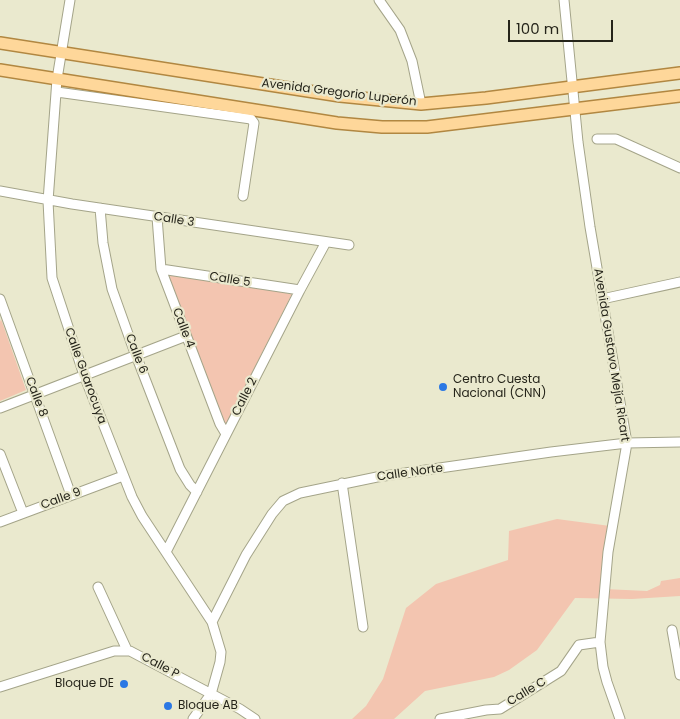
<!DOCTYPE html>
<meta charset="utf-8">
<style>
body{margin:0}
#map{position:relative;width:680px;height:719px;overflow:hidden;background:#eae9ce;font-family:Poppins,sans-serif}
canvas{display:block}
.scale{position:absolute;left:508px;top:20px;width:105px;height:22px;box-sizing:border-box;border:2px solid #25241a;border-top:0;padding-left:6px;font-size:15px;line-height:18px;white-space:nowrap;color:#25241a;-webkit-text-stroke:4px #eae9ce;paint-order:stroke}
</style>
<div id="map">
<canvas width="680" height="719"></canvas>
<div class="scale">100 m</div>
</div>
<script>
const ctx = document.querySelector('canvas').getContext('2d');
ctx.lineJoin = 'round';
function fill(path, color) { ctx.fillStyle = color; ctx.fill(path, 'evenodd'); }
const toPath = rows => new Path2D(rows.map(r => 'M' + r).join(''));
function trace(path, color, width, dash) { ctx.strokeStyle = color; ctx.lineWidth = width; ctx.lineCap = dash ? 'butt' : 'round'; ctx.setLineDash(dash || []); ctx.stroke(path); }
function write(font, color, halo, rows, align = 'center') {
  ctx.font = font + ' Poppins,sans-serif'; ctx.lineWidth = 4.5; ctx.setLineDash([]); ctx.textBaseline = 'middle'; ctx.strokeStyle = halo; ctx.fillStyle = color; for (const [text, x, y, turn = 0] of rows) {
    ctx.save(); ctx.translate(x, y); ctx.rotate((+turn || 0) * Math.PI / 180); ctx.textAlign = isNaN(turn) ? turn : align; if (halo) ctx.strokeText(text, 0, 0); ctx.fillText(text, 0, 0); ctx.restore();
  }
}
fill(toPath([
 [166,273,292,294,225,426],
 [1,319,26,390,0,401,0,322],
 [557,519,610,526,604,589,647,591,660,585,661,581,680,578,680,596,632,599,575,598,537,650,509,670,494,677,425,691,394,719,352,719,366,706,383,679,406,608,436,584,508,560,509,531]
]), '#f3c5b0');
const minor = toPath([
 [70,0,57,79,48,201,52,278,84,375,132,497,142,516,212,622,221,652,220,662,211,694,193,719],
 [379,0,400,30,412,61,421,104],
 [564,0,578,142,590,227,627,443,608,552,600,642,603,667,607,682,620,719],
 [57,92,251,119,254,123,243,196],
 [597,139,616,139,680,168],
 [0,191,72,204,349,245],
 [100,208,103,243,112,289,132,345,180,469,190,485,197,492],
 [157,217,161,269,220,424,226,434],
 [161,269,300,290],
 [0,299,71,495],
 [602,299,680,282],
 [0,408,186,336],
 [0,454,23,513],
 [342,483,363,627],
 [0,522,123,476],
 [166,552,300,290,326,242],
 [98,587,127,650],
 [212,622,246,555,272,514,283,501,300,493,377,477,551,452,627,443,680,442],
 [672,630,680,675],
 [0,687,114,651,130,651,240,709,255,719],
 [440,719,486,710,500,709,561,671,579,645,600,642]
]);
const major = toPath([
 [0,43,340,96,421,104,486,98,680,73],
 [0,70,337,123,382,127,427,127,680,96]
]);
trace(minor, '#a4a489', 11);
trace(major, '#b18741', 14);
trace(minor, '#fff', 9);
trace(major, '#fed79a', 11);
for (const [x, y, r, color] of [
 [443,387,5,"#2b78e4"],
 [124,684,5,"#2b78e4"],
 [168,706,5,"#2b78e4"]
]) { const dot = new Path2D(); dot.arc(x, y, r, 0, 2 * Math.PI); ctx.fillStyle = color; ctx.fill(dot); trace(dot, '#eae9ce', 2); }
write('12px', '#25241a', '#eae9ce', [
 ["Avenida Gregorio Luperón",339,93,7],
 ["Calle 3",174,220,9],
 ["Calle 5",230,280,9],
 ["Calle 4",183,328,69],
 ["Calle 6",136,354,69],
 ["Avenida Gustavo Mejía Ricart",611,355,81],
 ["Calle Guarocuya",85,376,70],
 ["Calle 8",36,397,69],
 ["Calle 2",245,397,-63],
 ["Calle Norte",410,473,-8],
 ["Calle 9",61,499,-20],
 ["Calle P",160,666,28],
 ["Calle C",527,692,-31]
]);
write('12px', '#25241a', '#eae9ce', [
 ["Centro Cuesta",453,380],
 ["Nacional (CNN)",453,394],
 ["Bloque DE",114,684,"right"],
 ["Bloque AB",178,706]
], 'left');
</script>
